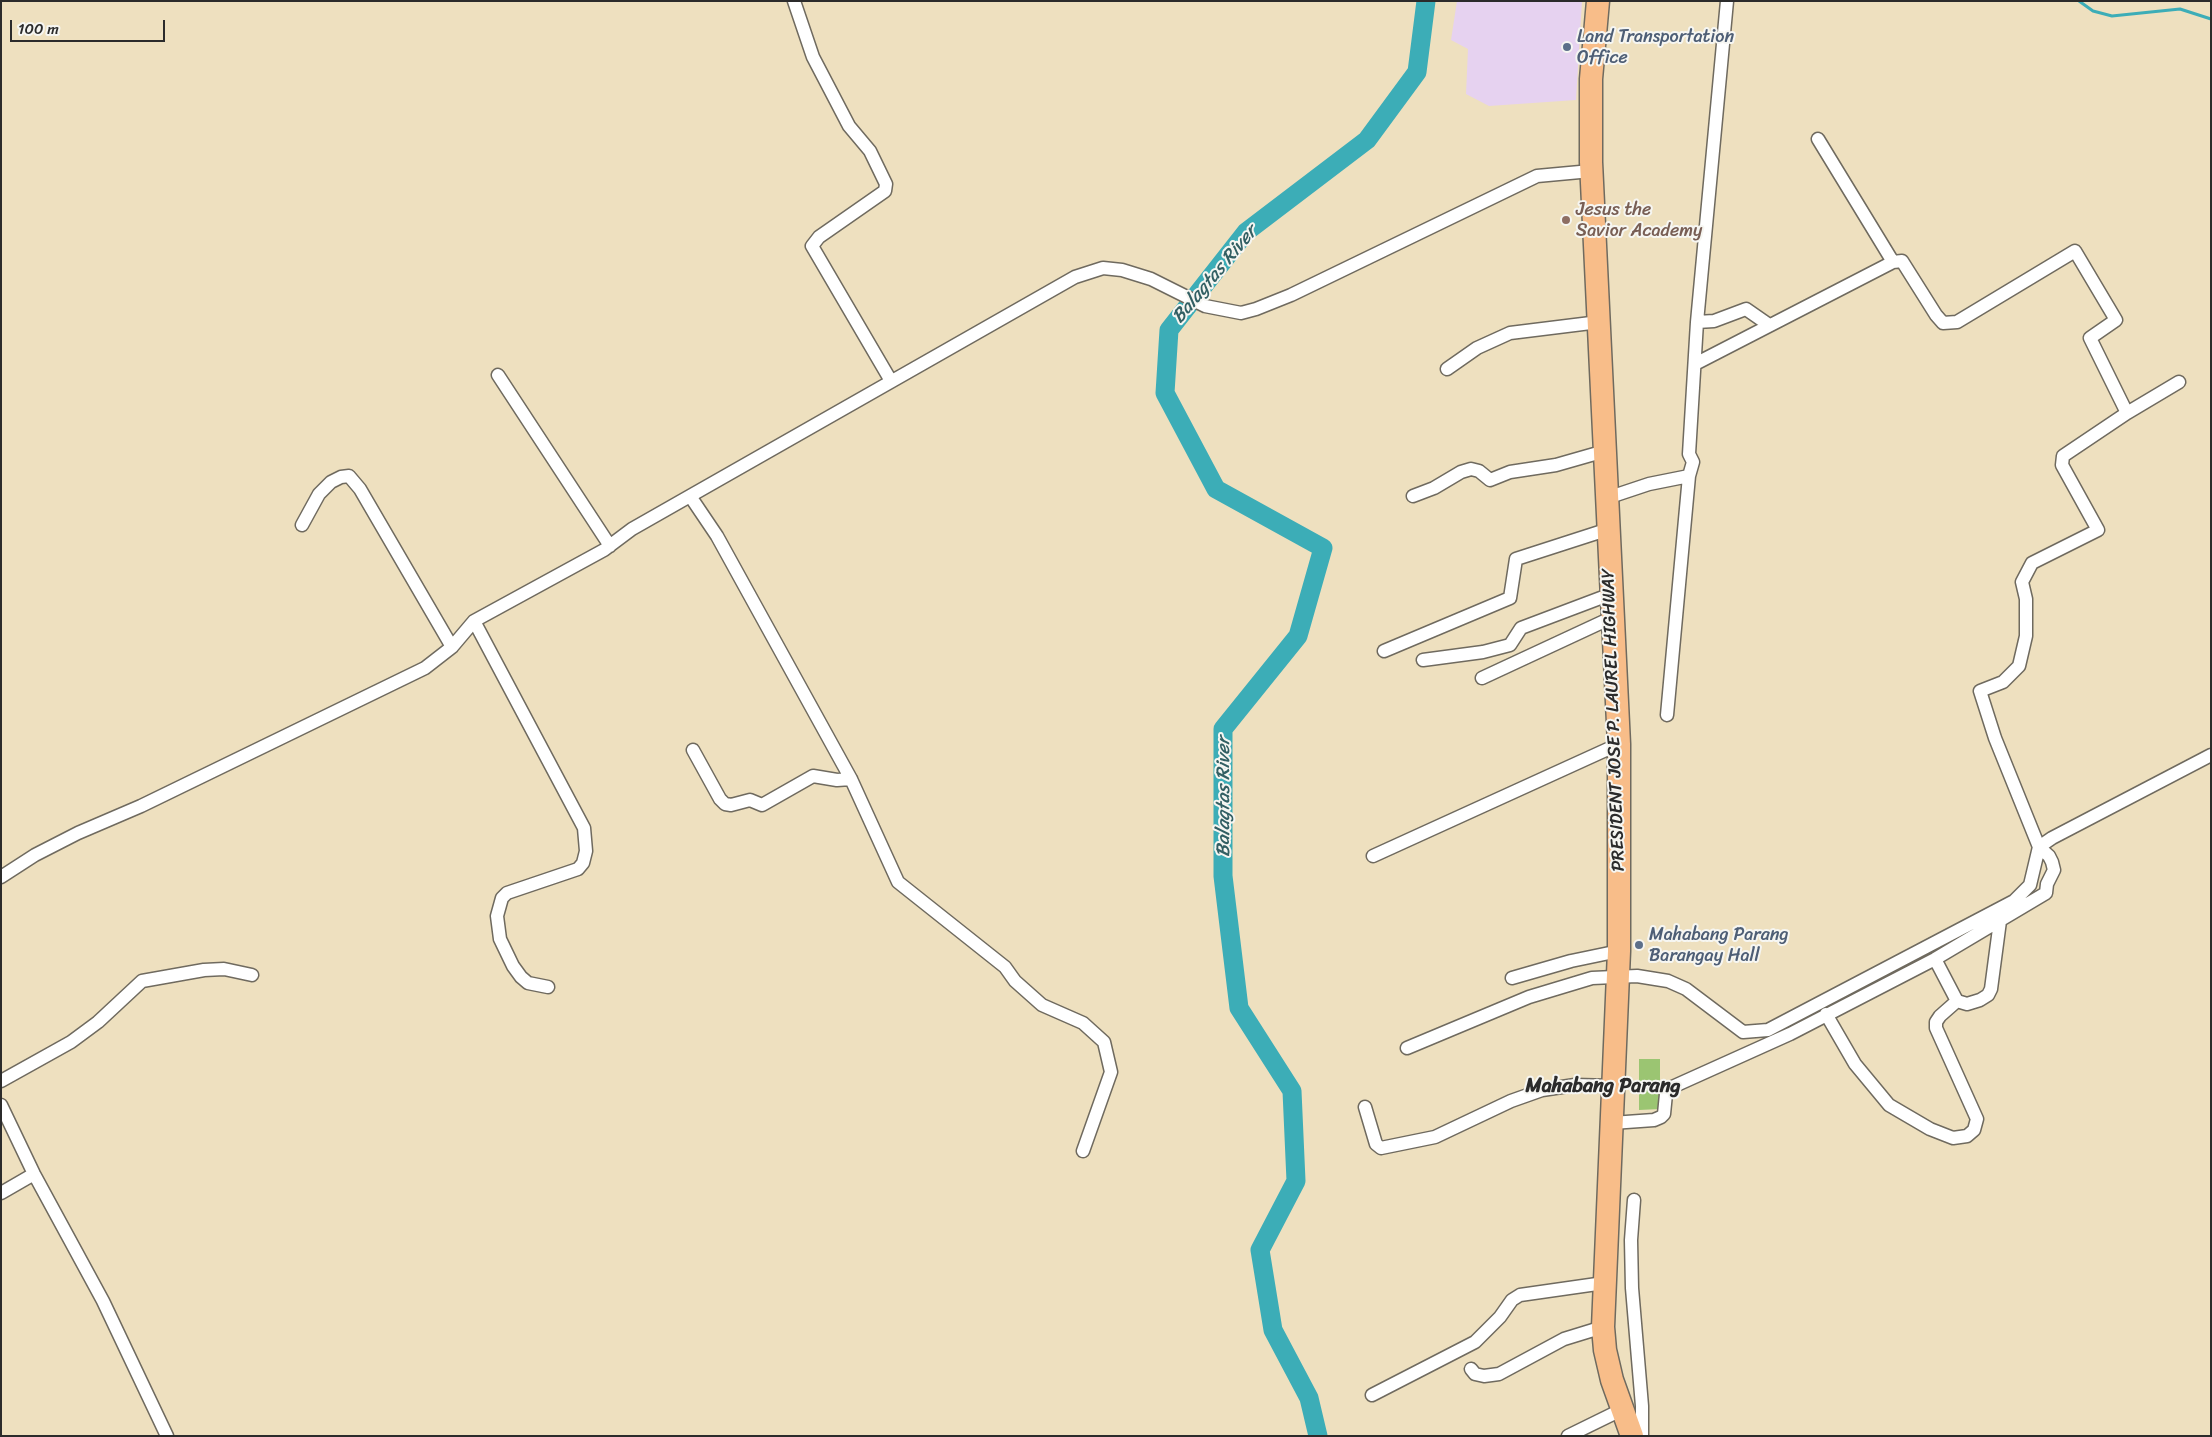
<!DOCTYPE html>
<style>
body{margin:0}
#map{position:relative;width:2212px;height:1437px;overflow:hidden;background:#eee0bf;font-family:Sriracha,sans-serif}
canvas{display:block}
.frame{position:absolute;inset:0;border:2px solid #2b2b2b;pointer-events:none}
.scale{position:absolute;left:10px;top:20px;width:155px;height:22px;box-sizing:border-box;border:2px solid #2b2b2b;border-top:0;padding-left:6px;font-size:15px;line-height:18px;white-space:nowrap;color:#2b2b2b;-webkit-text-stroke:4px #f6f6f2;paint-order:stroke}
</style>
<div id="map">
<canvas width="2212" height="1437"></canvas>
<div class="frame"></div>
<div class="scale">100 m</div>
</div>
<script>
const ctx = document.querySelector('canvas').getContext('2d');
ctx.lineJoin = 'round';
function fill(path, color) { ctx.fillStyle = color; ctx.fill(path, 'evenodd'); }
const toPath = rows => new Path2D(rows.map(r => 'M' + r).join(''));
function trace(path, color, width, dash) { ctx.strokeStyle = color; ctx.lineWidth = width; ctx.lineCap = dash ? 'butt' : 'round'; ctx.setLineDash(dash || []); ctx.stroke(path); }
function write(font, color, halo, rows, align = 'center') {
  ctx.font = font + ' Sriracha,sans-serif'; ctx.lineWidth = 4; ctx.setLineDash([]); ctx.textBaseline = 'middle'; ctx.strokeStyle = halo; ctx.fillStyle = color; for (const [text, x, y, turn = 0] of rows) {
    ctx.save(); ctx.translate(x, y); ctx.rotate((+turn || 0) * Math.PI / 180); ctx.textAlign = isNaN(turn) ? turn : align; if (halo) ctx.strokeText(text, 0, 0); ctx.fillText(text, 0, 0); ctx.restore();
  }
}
fill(toPath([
 [1457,1,1582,1,1576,100,1489,106,1466,94,1468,49,1451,40]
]), '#e6d2f0');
fill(toPath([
 [1639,1059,1660,1059,1660,1109,1639,1110]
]), '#9bc572');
trace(toPath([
 [2079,1,2093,11,2112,16,2180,9,2211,19]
]), '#3cadb7', 3);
trace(toPath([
 [1318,1436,1309,1398,1273,1330,1260,1250,1296,1181,1292,1091,1239,1008,1223,876,1223,729,1298,636,1323,548,1216,489,1165,393,1169,330,1246,232,1367,140,1417,72,1426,1]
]), '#3cadb7', 19);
const street = toPath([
 [794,1,813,57,849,126,870,151,886,184,885,191,819,237,812,246,891,381],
 [1818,139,1893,262],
 [1697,322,1714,321,1746,309,1769,325],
 [1695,364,1893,262,1902,261,1936,315,1943,323,1957,322,2075,251,2116,320,2090,338,2127,413],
 [1447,369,1477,348,1510,333,1599,322],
 [498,375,610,546],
 [690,496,717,536,851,779,898,882,1005,967,1015,981,1042,1005,1083,1023,1104,1042,1111,1072,1083,1151],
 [1413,496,1434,488,1461,472,1471,469,1479,471,1490,480,1510,472,1556,465,1605,451],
 [1607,498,1649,484,1689,476,1693,462,1689,454,1697,322,1727,1],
 [302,525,319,494,331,482,341,477,349,476,360,489,452,647],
 [474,621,584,828,586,851,583,863,578,869,507,893,502,898,497,916,500,939,513,966,521,977,528,983,548,987],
 [1384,651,1510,598,1516,559,1609,529],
 [1423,660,1483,652,1510,645,1521,628,1611,594],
 [1482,678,1611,618],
 [1667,715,1689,476],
 [693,750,720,799,725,804,731,805,750,800,762,805,813,776,837,780,851,779],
 [1373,856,1619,744],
 [1,877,35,855,78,833,141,806,425,668,452,647,474,621,604,550,632,529,690,496,1075,277,1103,268,1122,270,1151,279,1205,306,1241,313,1256,309,1291,295,1537,176,1591,171],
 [1512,978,1571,961,1619,951],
 [1957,1001,1967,1004,1980,1000,1988,995,1991,989,2000,921],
 [1826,1014,1855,1064,1889,1105,1930,1129,1953,1138,1967,1136,1974,1130,1977,1119,1936,1028,1936,1022,1940,1016,1957,1001,1935,959],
 [1407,1048,1529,997,1592,978,1637,976,1668,981,1686,989,1743,1032,1768,1030,2014,901,2030,885,2039,847,2052,838,2211,755],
 [1,1081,71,1042,98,1022,142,981,204,970,224,969,252,975],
 [1,1105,34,1174,103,1301,167,1436],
 [1365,1107,1376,1144,1381,1148,1435,1137,1511,1101,1542,1090,1575,1085,1614,1086],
 [1612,1123,1654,1120,1661,1117,1664,1114,1666,1094,1670,1088,1790,1034,1935,959,2046,893,2047,884,2054,870,2052,862,2049,856,2039,847,1995,738,1980,691,2003,682,2019,666,2026,636,2026,599,2022,582,2032,563,2098,530,2062,465,2063,456,2127,413,2179,382],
 [1,1193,34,1174],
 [1634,1200,1631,1240,1632,1288,1642,1406,1642,1436],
 [1471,1369,1475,1374,1484,1376,1499,1374,1564,1339,1603,1327],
 [1372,1395,1475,1342,1500,1317,1512,1300,1520,1295,1604,1283],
 [1568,1436,1621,1410]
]);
const highway = toPath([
 [1598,1,1591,79,1591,162,1619,744,1619,951,1603,1327,1605,1350,1612,1380,1632,1436]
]);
trace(street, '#6f6a5f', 15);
trace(highway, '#6f6a5f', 25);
trace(street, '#fff', 12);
trace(highway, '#f8bd89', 22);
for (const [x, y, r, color] of [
 [1567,47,5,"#5c6f8a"],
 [1566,220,5,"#8d6e63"],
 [1639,945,5,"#5c6f8a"]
]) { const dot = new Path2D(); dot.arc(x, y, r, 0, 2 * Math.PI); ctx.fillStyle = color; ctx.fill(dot); trace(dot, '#f6f6f2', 2); }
write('18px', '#4e5e75', '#f6f6f2', [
 ["Land Transportation",1577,37],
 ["Office",1577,58],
 ["Mahabang Parang",1649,935],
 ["Barangay Hall",1649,956]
], 'left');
write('18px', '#785e54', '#f6f6f2', [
 ["Jesus the",1576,210],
 ["Savior Academy",1576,231]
], 'left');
write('18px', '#2b2b2b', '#f6f6f2', [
 ["PRESIDENT JOSE P. LAUREL HIGHWAY",1614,720,-92]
]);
write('italic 19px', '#325f63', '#f6f6f2', [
 ["Balagtas River",1215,275,-50],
 ["Balagtas River",1224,797,-90]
]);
write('bold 20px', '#2b2b2b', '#f6f6f2', [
 ["Mahabang Parang",1603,1087]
]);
</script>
